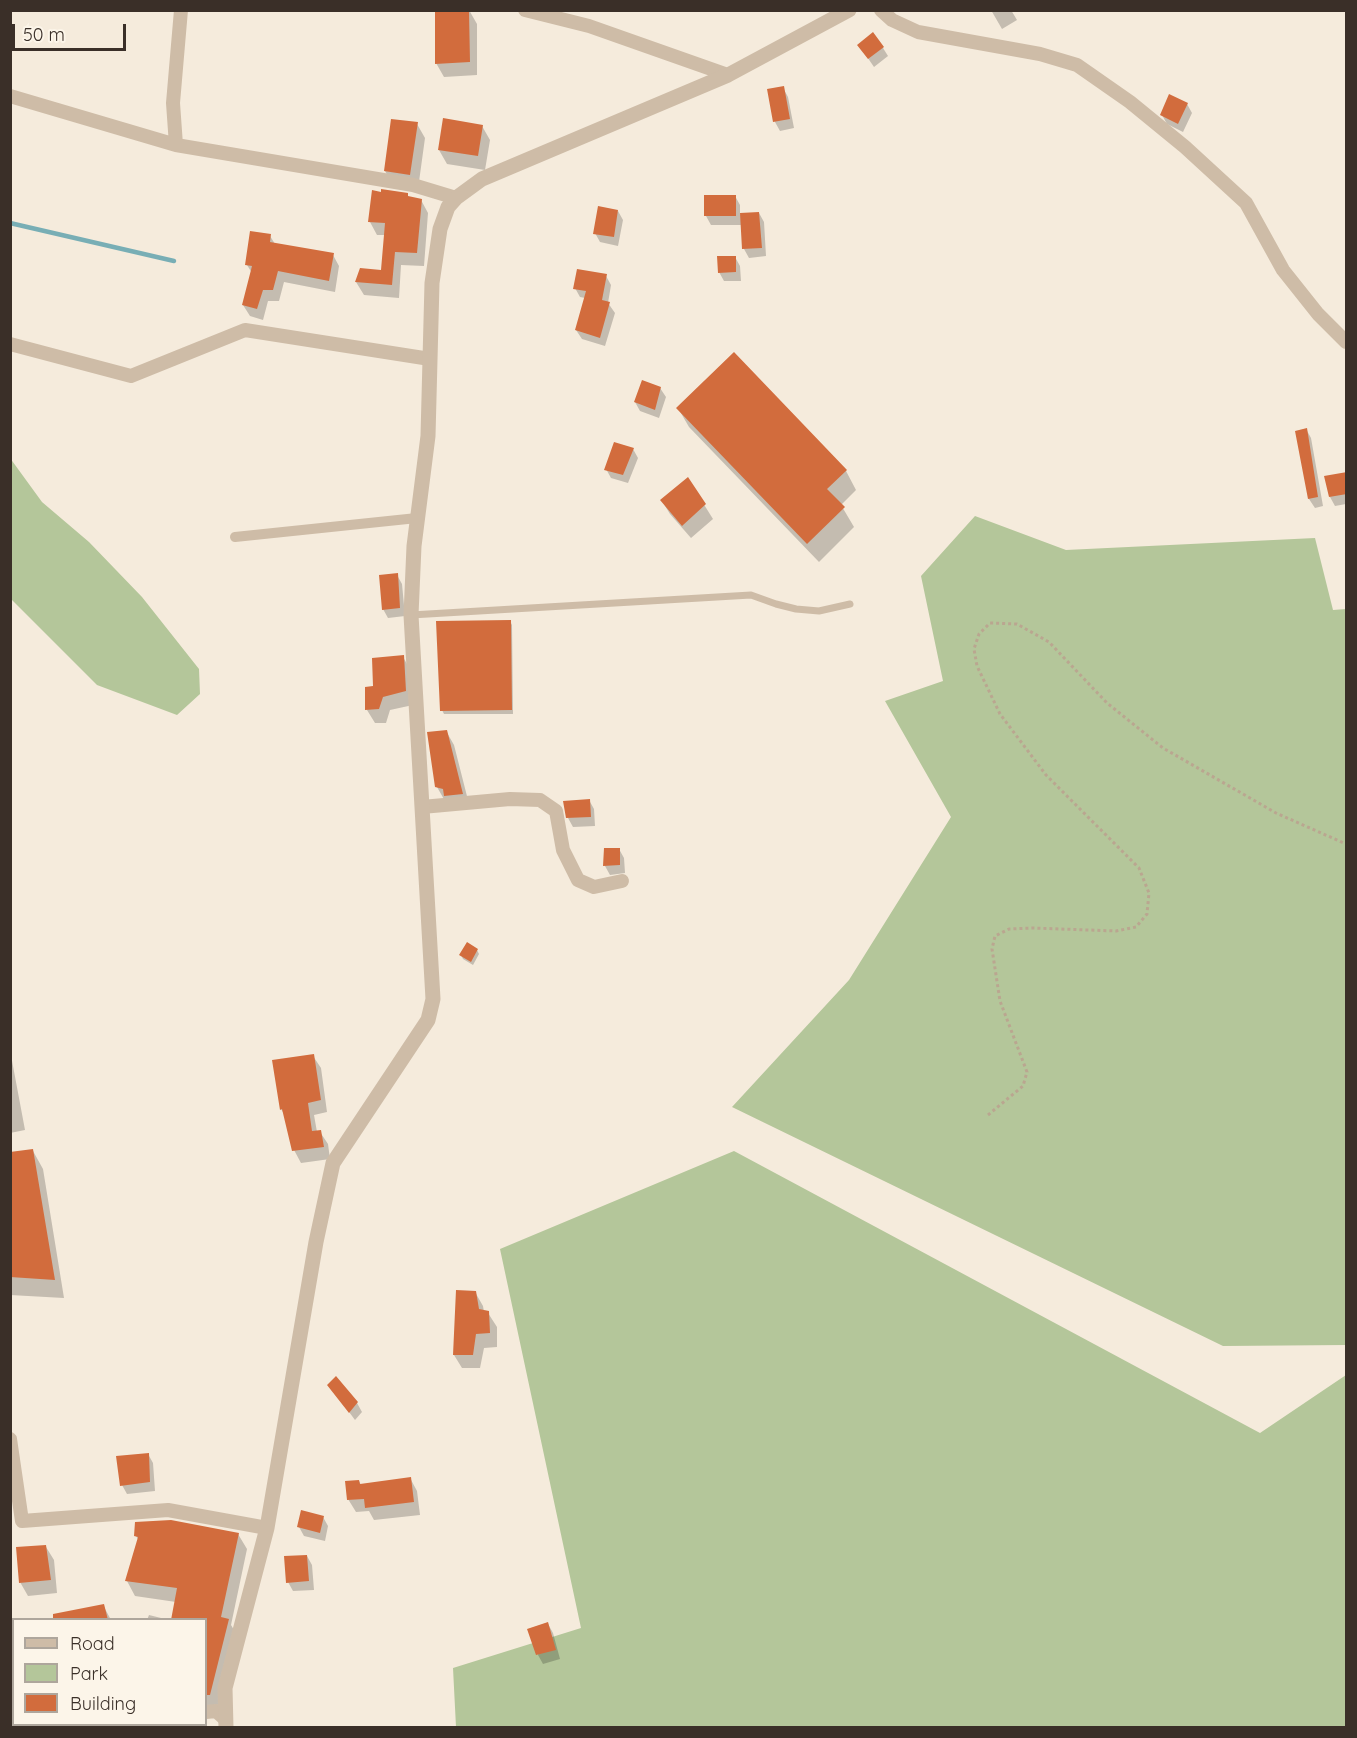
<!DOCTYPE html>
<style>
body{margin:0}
#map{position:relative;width:1357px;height:1738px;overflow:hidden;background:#f5ebdc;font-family:Quicksand,sans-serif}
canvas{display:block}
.frame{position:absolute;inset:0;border:12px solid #3a2f28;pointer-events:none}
.legend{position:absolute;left:12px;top:1618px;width:195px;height:108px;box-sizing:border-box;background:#fcf5e9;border:2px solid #aea69c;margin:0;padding:8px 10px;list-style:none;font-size:18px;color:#3a2f28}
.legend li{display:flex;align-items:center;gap:12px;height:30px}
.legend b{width:30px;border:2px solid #aea69c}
.scale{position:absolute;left:12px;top:24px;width:114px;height:27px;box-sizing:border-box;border:3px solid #3a2f28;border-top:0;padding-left:8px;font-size:18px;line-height:21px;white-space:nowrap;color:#3a2f28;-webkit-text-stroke:4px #fcf5e9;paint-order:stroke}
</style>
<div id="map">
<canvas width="1357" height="1738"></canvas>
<div class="frame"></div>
<ul class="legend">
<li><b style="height:8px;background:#cebca7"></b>Road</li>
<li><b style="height:16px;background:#b4c69a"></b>Park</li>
<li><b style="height:16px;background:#d26c3d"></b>Building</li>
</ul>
<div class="scale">50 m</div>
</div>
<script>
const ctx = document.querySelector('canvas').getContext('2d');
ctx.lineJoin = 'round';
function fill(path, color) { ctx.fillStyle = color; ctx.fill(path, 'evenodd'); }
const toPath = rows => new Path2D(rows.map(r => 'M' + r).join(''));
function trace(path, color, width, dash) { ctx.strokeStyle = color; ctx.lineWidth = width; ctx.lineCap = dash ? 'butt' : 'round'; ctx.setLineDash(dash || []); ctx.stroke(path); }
fill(toPath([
 [10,458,42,502,89,542,142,597,199,669,200,694,177,715,97,685,11,599],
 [975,516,1066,550,1315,538,1333,610,1346,609,1346,1345,1223,1346,732,1107,849,980,951,817,885,701,943,681,921,576],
 [734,1151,1260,1433,1346,1375,1346,1727,456,1727,453,1668,581,1628,500,1249]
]), '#b4c69a');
fill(toPath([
 [469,10,477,24,477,75,444,77,436,63],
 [991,10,1011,10,1017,20,1002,29],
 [859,45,883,48,888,56,874,67],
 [783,88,788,97,794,128,780,131,775,122,769,90],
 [1187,104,1192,113,1183,132,1167,124,1162,115],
 [417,124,425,138,418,189,393,185,385,171],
 [482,126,490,140,485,170,447,164,439,150],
 [735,196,740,205,740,215,759,213,764,222,766,256,749,258,744,249,742,225,711,225,706,216],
 [409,198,421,200,428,213,424,266,401,265,399,298,364,295,356,282,361,270,382,271,385,235,377,235,370,222],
 [618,211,623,220,618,246,600,242,595,233],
 [270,236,275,244,333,255,339,266,335,292,284,282,279,301,268,301,263,320,250,316,243,305,252,273,247,265],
 [735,257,740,266,741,281,724,281,719,272],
 [606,276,611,285,608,303,615,313,605,346,582,339,576,330,585,298,580,297,575,288],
 [660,388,666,397,659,418,640,411,635,402],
 [678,408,846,471,856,490,841,505,854,527,819,562,689,427],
 [1306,429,1311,438,1323,506,1315,508,1309,499],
 [633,449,638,458,628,483,611,478,606,469],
 [1346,473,1346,504,1335,506,1330,497,1326,477],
 [688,479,713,519,691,538,670,514,662,501],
 [397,575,402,584,405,616,388,618,383,609],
 [510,621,512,625,513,714,444,714,442,710],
 [403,657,411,671,413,705,390,710,386,723,375,723,367,710,375,687],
 [446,731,454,745,470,808,445,801,437,787],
 [589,800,594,809,595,826,573,827,568,818],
 [605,849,619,849,624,858,625,873,610,875,605,866],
 [477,950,479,954,473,965,463,959,461,955],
 [10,1050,25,1130,10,1133],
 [313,1056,321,1068,327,1112,314,1115,317,1132,320,1132,328,1144,330,1159,301,1163,294,1150,286,1117,281,1109],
 [33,1151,43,1169,64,1298,10,1295,10,1153],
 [475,1292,483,1306,484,1312,488,1313,497,1327,497,1347,484,1348,480,1368,462,1368,454,1355],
 [329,1385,357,1403,362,1412,355,1420],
 [148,1454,153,1463,155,1491,127,1494,122,1485],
 [410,1478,417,1491,420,1515,374,1520,369,1511,356,1512,348,1499,359,1481,361,1485],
 [323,1517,328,1526,325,1541,304,1536,299,1527],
 [238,1534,247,1549,231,1625,237,1635,218,1712,206,1710,206,1620,176,1602,135,1596,127,1581,139,1541,136,1536],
 [46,1547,54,1560,57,1593,28,1596,20,1582],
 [307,1556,312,1565,314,1590,293,1591,288,1582],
 [103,1605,111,1620,56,1620],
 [149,1615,169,1620,147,1620],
 [548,1624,553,1633,560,1659,543,1664,538,1655],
 [88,1724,144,1724,131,1728,89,1728]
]), '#0003');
trace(toPath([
 [10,223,174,261]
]), '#78aeb5', 4.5);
fill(toPath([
 [435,10,469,10,470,62,435,64],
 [873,32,884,47,868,59,857,45],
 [784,86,790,119,773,122,767,89],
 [1169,94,1188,103,1178,124,1160,115],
 [443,118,483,125,478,156,438,150],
 [391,119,418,122,410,175,384,171],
 [381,189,408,193,408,196,422,199,417,253,395,252,392,285,355,282,360,268,381,270,385,223,368,222,372,190,381,192],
 [704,195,736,195,736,216,704,216],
 [598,206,618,210,614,237,593,234],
 [759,212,762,248,742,249,740,213],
 [250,231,271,234,270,242,334,253,329,281,278,271,273,290,263,290,257,309,242,305,252,266,245,265],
 [717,256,736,256,736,272,718,273],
 [577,269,607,274,602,300,610,302,600,338,575,330,586,291,573,289],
 [734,352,847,470,827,489,845,507,807,544,676,408],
 [642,380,661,387,655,410,634,402],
 [1307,428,1318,497,1308,499,1295,431],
 [614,442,634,448,623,475,604,470],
 [1347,472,1347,494,1329,497,1324,476],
 [688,477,706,504,682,526,660,500],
 [398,573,400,608,382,610,379,575],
 [511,620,512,710,440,711,436,621],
 [404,655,406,691,383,697,379,709,365,710,365,687,373,686,372,658],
 [447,730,463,794,444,796,443,789,435,787,427,732],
 [590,799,591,817,566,818,563,801],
 [604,848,620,848,620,865,603,866],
 [467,942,478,949,471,962,459,955],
 [314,1054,321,1100,308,1103,312,1131,321,1130,324,1147,292,1151,282,1109,280,1110,272,1060],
 [33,1149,55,1280,10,1277,10,1152],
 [456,1290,476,1291,479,1309,489,1311,490,1333,476,1334,473,1355,453,1355],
 [336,1376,358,1402,349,1413,327,1385],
 [149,1453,150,1482,120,1486,116,1456],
 [411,1477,414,1502,365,1508,364,1499,347,1500,345,1481,359,1480,360,1484],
 [301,1510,324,1516,320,1533,297,1527],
 [171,1520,239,1533,221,1617,229,1619,210,1695,206,1695,206,1620,171,1620,177,1588,125,1581,138,1537,134,1536,135,1522],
 [46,1545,51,1580,19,1583,16,1547],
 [307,1555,309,1581,286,1583,284,1556],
 [104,1604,108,1620,53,1620,53,1614],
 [548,1622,556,1650,536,1655,527,1629]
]), '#d26c3d');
trace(toPath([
 [988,1115,1023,1086,1027,1072,1000,1001,992,949,995,936,1009,929,1033,928,1116,931,1136,927,1147,914,1149,893,1139,868,1046,775,1000,714,977,666,974,649,979,634,990,623,1017,624,1049,642,1107,703,1163,748,1276,813,1346,844]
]), '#baa690', 3, [3, 3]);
trace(toPath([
 [411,615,751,595,776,604,796,609,819,611,850,604]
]), '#cebca7', 7);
trace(toPath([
 [235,537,417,518]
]), '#cebca7', 10);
trace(toPath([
 [525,10,589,26,728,75],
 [881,10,892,20,918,32,1040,54,1077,65,1130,102,1185,147,1246,203,1283,270,1318,314,1346,342],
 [10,96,176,145,413,185,456,198],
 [176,145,173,103,181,10],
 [10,344,131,376,245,330,430,359],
 [422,807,510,799,540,800,556,811,563,850,578,880,594,887,622,881],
 [10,1439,22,1521,168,1510,267,1528],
 [206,1712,216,1711,225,1719],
 [92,1728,114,1724]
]), '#cebca7', 14);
trace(toPath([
 [226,1728,225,1688,267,1528,316,1242,333,1163,428,1020,433,999,411,615,414,546,428,436,432,283,440,229,448,207,456,198,482,179,728,75,849,10]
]), '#cebca7', 15);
</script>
